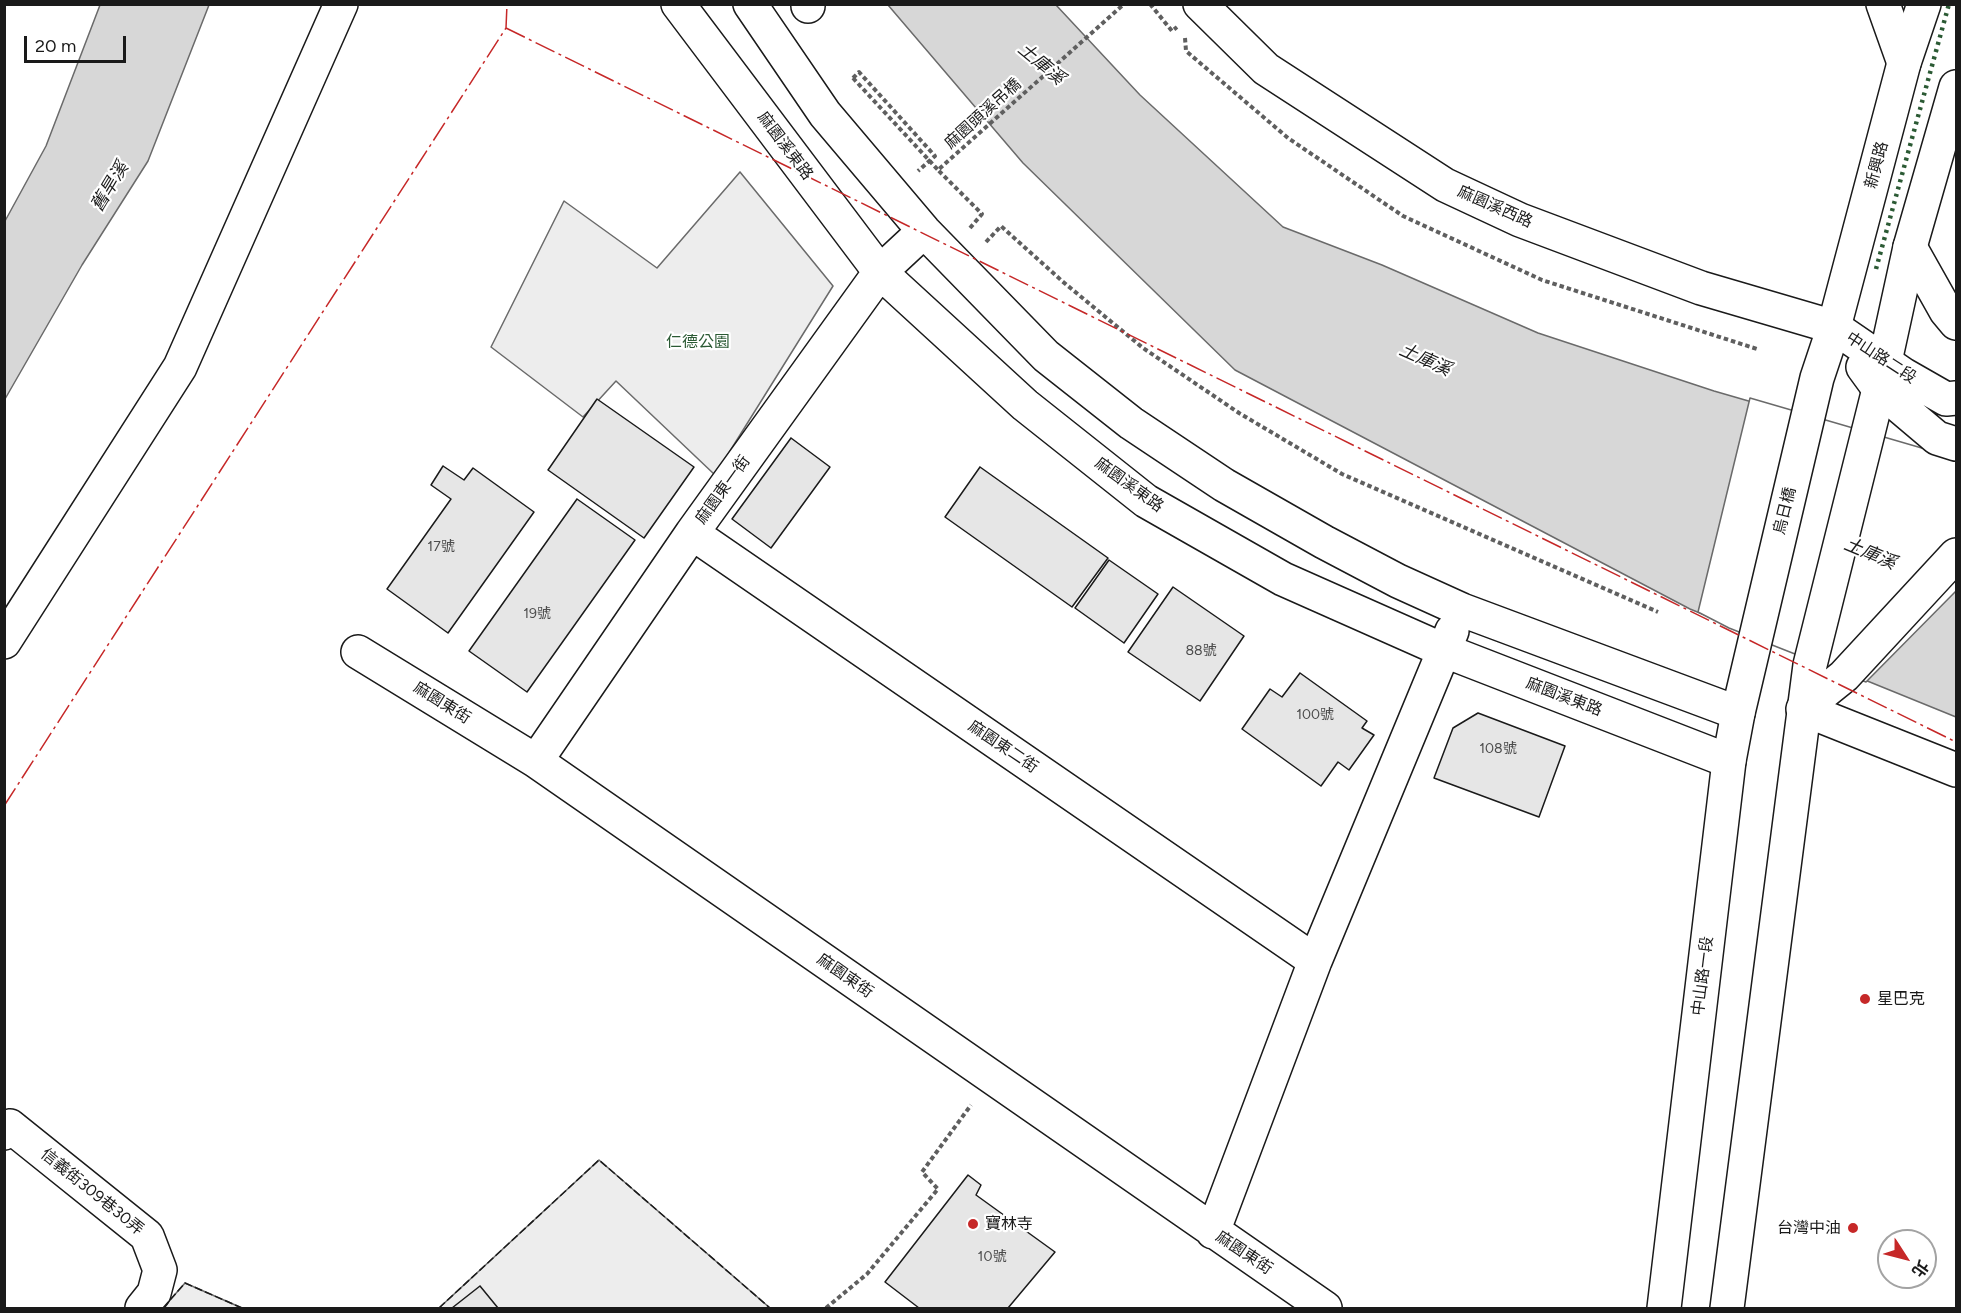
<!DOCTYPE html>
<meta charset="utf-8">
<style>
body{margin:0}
#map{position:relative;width:1961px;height:1313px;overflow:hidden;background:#fff;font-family:Figtree,"Noto Sans TC",sans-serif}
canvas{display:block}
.frame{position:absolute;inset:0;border:6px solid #1a1a1a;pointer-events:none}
.north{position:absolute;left:1877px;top:1229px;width:60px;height:60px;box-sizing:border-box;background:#fff;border:2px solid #a3a3a3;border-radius:50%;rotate:126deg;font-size:16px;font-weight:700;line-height:24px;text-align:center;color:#1a1a1a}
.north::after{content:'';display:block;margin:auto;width:21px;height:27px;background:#c62828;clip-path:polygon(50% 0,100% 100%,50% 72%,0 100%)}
.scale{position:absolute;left:24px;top:36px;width:102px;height:27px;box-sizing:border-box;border:3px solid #1a1a1a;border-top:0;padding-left:8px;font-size:18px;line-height:21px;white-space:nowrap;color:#1a1a1a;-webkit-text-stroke:4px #fff;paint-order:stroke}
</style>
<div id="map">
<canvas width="1961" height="1313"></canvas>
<div class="frame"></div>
<div class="north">北</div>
<div class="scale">20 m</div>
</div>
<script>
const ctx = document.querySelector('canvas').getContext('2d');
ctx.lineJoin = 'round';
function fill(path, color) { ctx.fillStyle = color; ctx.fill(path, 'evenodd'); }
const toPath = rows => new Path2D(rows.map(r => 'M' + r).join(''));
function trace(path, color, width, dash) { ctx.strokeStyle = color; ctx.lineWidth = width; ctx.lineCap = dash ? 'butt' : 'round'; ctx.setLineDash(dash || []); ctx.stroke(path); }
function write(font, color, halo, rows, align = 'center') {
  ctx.font = font + ' Figtree,"Noto Sans TC",sans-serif'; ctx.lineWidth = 4.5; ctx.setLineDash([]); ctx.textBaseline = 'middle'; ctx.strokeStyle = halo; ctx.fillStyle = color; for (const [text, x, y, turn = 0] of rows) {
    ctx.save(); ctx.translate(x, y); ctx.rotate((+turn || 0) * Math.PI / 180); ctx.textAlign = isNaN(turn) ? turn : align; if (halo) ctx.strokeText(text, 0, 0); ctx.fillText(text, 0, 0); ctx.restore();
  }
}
const built = toPath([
 [740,172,833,286,715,475,616,381,583,417,491,347,564,201,657,268,740,172],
 [599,1160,770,1308,439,1308,599,1160],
 [185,1283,242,1308,163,1308,185,1283]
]);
fill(built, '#ededed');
trace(built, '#6a6a6a', 1.5);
const water = toPath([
 [100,5,209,5,148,161,82,265,5,399,5,221,46,146,100,5],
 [888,5,1056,5,1140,95,1283,227,1382,265,1538,333,1714,391,1956,461,1956,717,1690,609,1235,370,1023,163,888,5]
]);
fill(water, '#d7d7d7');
trace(water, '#6a6a6a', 1.5);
const pier = toPath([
 [1750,398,1956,458,1956,591,1866,682,1729,628,1698,612,1750,398]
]);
fill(pier, '#fff');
trace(pier, '#6a6a6a', 1.5);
const building = toPath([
 [597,399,694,467,644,538,548,470,597,399],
 [791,438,830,467,771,548,732,519,791,438],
 [443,466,464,480,473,468,534,512,448,633,387,589,451,499,431,485,443,466],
 [980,467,1108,558,1072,607,945,517,980,467],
 [577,499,635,540,527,692,469,651,577,499],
 [1109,560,1158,594,1124,643,1075,608,1109,560],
 [1173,587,1244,636,1200,701,1128,652,1173,587],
 [1300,673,1367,721,1362,728,1374,735,1349,770,1338,762,1321,786,1242,729,1270,689,1282,697,1300,673],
 [1478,713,1565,746,1539,817,1434,778,1453,728,1478,713],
 [968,1175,981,1185,976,1195,1055,1252,1008,1308,919,1308,885,1282,968,1175],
 [480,1286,498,1308,452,1308,480,1286]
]);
fill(building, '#e6e6e6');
trace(building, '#1a1a1a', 1.5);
const minor = toPath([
 [678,4,880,272,1025,405,1146,501,1283,579,1443,650,1729,761],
 [750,4,825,114,924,231,1046,356,1131,423,1224,485,1324,542,1398,581,1462,610,1738,713],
 [808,4,808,6],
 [1200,4,1266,69,1445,185,1520,220,1701,288,1834,327,1904,375,1946,399,1956,398],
 [1883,4,1904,63],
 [1910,247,1946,311,1956,323],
 [1863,367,1879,389,1937,438,1956,444],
 [692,533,1315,961],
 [1956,555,1844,676,1803,709,1956,770],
 [4,642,180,367,341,4],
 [358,652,536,761,1325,1308],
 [536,761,692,533,880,272,924,231],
 [4,1133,10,1126,147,1236,160,1270,154,1293,142,1308],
 [1213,1232,1315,961,1452,631]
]);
const major = toPath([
 [1664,1308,1729,761,1738,713,1817,378,1834,327,1904,63,1924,4],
 [1727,1308,1810,665,1879,389,1910,247,1956,87]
]);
trace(minor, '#1a1a1a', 36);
trace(major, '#1a1a1a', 36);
trace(toPath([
 [1150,4,1172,31,1177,27],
 [1185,38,1186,51,1288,138,1403,216,1542,280,1757,349],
 [853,78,859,72,935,156,918,171],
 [970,228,982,214,938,170,1124,4],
 [986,242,1001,226,1062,281,1143,348,1239,413,1342,474,1658,612],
 [826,1308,867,1274,938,1189,922,1172,971,1105]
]), '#5f5f5f', 4, [4.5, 3]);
trace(minor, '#fff', 33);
trace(major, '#fff', 33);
trace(toPath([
 [853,78,938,170]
]), '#5f5f5f', 4, [4.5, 3]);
trace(toPath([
 [1876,269,1949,4]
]), '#2b5a34', 4.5, [3, 4.5]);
trace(toPath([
 [163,1308,185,1283,242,1308],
 [439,1308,599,1160,770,1308]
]), '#1a1a1a', 1.5, [8, 3]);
trace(toPath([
 [506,28,1956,742],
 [4,806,506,28,507,4]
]), '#c62828', 1.5, [21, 4.5, 3, 4.5]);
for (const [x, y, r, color] of [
 [1865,999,6,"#c62828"],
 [973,1224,6,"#c62828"],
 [1853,1228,6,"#c62828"]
]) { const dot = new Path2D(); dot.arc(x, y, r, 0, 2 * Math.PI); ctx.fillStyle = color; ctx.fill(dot); trace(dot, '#fff', 2); }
write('14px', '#4d4d4d', null, [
 ["17號",441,547],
 ["19號",537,614],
 ["88號",1201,651],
 ["100號",1315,715],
 ["108號",1498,749],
 ["10號",992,1257]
]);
write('16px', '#1a1a1a', '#fff', [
 ["麻園頭溪吊橋",983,114,-42],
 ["麻園溪東路",785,146,53],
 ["新興路",1877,165,-75],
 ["麻園溪西路",1495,207,24],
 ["中山路二段",1881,358,33],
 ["麻園溪東路",1129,485,36],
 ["麻園東一街",723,490,-54],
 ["烏日橋",1785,511,-76],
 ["麻園溪東路",1564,697,21],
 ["麻園東街",442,703,32],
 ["麻園東二街",1003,747,34],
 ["麻園東街",845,976,35],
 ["中山路一段",1703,976,-83],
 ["信義街309巷30弄",92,1192,39],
 ["麻園東街",1244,1253,34]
]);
write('16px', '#2b5a34', '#fff', [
 ["仁德公園",698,342]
]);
write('16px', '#1a1a1a', '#fff', [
 ["星巴克",1877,999],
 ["寶林寺",985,1224],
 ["台灣中油",1841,1228,"right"]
], 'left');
write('italic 18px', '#1a1a1a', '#fff', [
 ["土庫溪",1041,64,40],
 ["舊旱溪",110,187,-59],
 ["土庫溪",1425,360,24],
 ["土庫溪",1870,554,23]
]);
</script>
